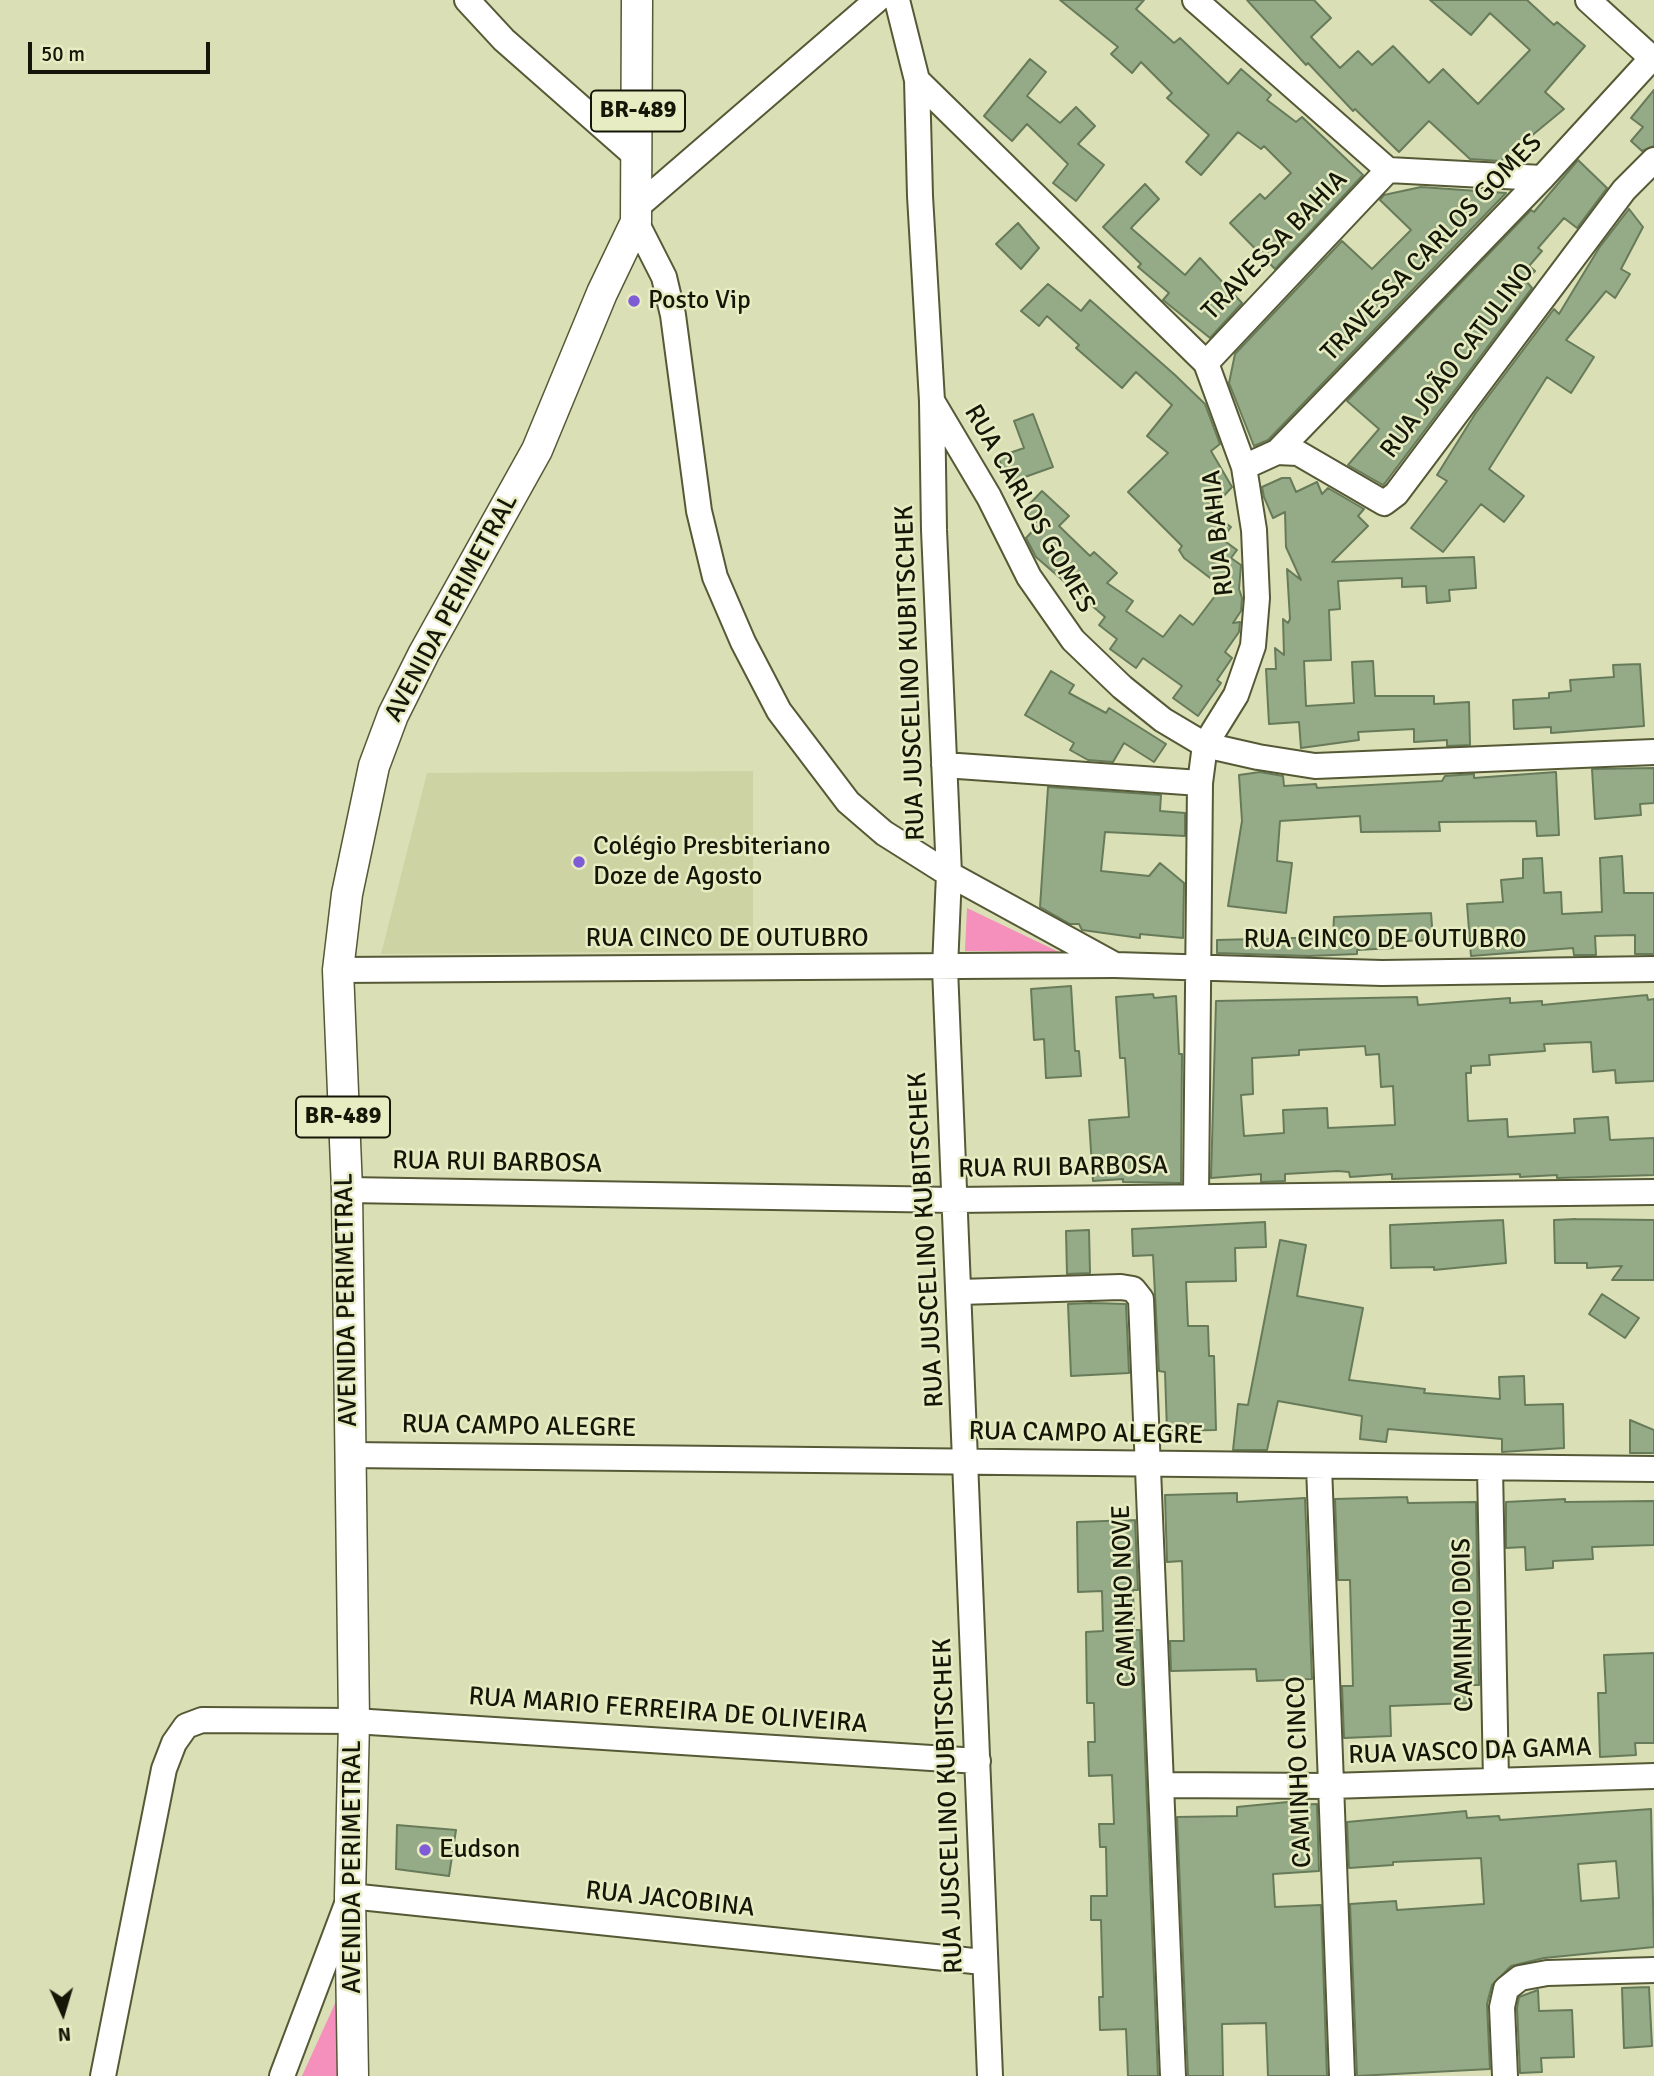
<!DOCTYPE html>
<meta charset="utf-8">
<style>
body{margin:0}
#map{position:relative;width:1654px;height:2076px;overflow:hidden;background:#dadfb5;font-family:Signika,sans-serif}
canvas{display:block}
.north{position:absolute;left:28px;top:1978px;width:70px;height:70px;-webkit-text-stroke:5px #e7ecc2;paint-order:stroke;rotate:176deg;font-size:19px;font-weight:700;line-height:28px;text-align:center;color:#141607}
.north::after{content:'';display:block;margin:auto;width:24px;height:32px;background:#141607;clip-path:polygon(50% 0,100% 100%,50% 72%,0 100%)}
.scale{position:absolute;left:28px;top:42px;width:182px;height:32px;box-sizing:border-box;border:4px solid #141607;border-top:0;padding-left:9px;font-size:21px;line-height:24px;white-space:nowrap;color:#141607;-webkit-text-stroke:5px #e7ecc2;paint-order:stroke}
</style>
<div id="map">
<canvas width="1654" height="2076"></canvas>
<div class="north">N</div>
<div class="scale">50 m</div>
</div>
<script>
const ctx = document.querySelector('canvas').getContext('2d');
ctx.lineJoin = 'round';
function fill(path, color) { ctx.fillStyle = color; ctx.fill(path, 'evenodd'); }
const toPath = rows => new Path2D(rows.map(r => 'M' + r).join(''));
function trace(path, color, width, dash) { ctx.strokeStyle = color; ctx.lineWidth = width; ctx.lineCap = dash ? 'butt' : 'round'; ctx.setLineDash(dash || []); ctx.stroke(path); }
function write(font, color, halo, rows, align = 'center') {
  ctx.font = font + ' Signika,sans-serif'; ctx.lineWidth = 5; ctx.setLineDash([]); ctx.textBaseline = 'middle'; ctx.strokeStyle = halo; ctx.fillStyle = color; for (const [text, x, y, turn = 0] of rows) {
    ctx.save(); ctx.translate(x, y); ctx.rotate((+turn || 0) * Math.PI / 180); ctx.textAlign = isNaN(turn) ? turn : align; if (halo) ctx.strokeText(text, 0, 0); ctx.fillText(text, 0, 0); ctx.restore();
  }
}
fill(toPath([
 [753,771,753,951,381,954,427,773]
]), '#cdd3a2');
fill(toPath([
 [967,908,1059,952,965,951],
 [338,1997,338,2076,302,2076]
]), '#f58fbb');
const building = toPath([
 [1060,0,1144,0,1136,9,1174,43,1180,38,1228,84,1241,69,1271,95,1267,100,1296,122,1302,117,1363,175,1275,269,1230,223,1260,194,1265,199,1291,173,1264,146,1261,149,1238,132,1201,175,1186,162,1209,135,1167,98,1172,93,1141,62,1132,73,1111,54,1118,47,1060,0],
 [1247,0,1314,0,1331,18,1311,37,1340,68,1358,51,1372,65,1393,46,1429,83,1443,69,1478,104,1530,50,1490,13,1471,35,1430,0,1527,0,1554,25,1557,22,1585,46,1545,92,1564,109,1501,161,1470,159,1429,121,1399,152,1355,109,1353,111,1308,63,1306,65,1247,0],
 [1030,59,1046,72,1027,96,1060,123,1076,107,1095,126,1078,144,1104,165,1076,201,1053,183,1068,164,1027,124,1012,141,984,116,1030,59],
 [1654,90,1654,146,1642,151,1631,141,1643,127,1631,118,1654,90],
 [1578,160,1607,188,1577,228,1564,218,1538,248,1542,251,1529,266,1535,271,1526,281,1532,288,1385,483,1383,485,1348,465,1379,429,1347,401,1531,210,1534,212,1578,160],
 [1145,184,1159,199,1131,228,1185,275,1200,258,1242,303,1210,338,1163,300,1169,293,1138,267,1141,264,1103,227,1145,184],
 [1421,187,1506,193,1268,440,1254,446,1229,383,1235,354,1342,241,1372,269,1411,230,1380,200,1384,195,1421,187],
 [1629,209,1643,227,1621,269,1630,274,1615,298,1606,291,1566,340,1594,357,1571,393,1547,377,1489,469,1524,496,1504,522,1481,504,1443,552,1411,528,1447,481,1437,475,1475,414,1554,309,1559,314,1599,248,1629,209],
 [1018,223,1039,248,1021,269,996,244,1018,223],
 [1048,284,1081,311,1090,300,1175,375,1205,404,1220,444,1211,451,1232,487,1210,511,1231,527,1222,539,1237,550,1231,558,1241,565,1239,589,1242,598,1241,611,1233,623,1240,622,1239,632,1225,652,1232,658,1217,680,1221,683,1198,716,1173,698,1182,686,1143,658,1136,668,1110,649,1117,639,1099,625,1105,617,1036,557,1026,538,1039,524,1024,510,1042,491,1069,516,1059,526,1090,556,1094,552,1117,573,1107,583,1133,601,1126,611,1163,637,1180,615,1193,625,1218,592,1214,589,1218,584,1184,558,1179,550,1182,546,1128,492,1168,453,1147,436,1172,405,1136,372,1122,388,1076,348,1079,345,1047,316,1039,326,1021,311,1048,284],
 [1033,414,1053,467,1008,483,998,457,1024,448,1014,421,1033,414],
 [1282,478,1290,478,1296,492,1317,482,1322,494,1328,488,1364,509,1358,516,1368,526,1332,562,1474,557,1476,588,1449,590,1450,601,1427,603,1426,586,1402,587,1402,578,1338,581,1340,609,1329,610,1331,660,1304,661,1306,706,1354,703,1352,662,1373,661,1375,696,1434,696,1434,704,1469,702,1470,745,1447,746,1447,740,1414,742,1414,729,1358,732,1359,740,1301,748,1299,722,1269,724,1266,669,1276,669,1275,648,1284,655,1283,619,1288,623,1290,619,1287,569,1301,580,1286,547,1285,512,1273,518,1264,497,1262,487,1282,478],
 [1640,664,1644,726,1551,733,1551,727,1514,729,1513,700,1549,698,1549,693,1571,691,1570,680,1614,677,1613,665,1640,664],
 [1051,671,1074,685,1069,693,1106,713,1109,708,1166,744,1154,762,1124,743,1113,762,1088,760,1070,750,1074,743,1025,715,1051,671],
 [1654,768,1654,803,1640,804,1641,815,1595,819,1592,769,1654,768],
 [1260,772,1283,776,1284,786,1316,784,1317,788,1442,781,1445,776,1474,774,1474,778,1556,772,1559,835,1537,836,1536,821,1439,822,1440,831,1361,832,1360,816,1280,821,1277,861,1292,863,1286,913,1228,906,1242,821,1239,775,1260,772],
 [1048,787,1161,795,1160,811,1185,813,1185,836,1105,832,1101,871,1149,876,1160,863,1184,883,1183,938,1140,934,1140,938,1082,930,1079,924,1070,924,1040,907,1048,787],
 [1622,856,1624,893,1654,893,1654,954,1635,954,1635,935,1595,936,1596,955,1574,955,1573,948,1471,956,1467,904,1503,902,1501,880,1523,878,1523,859,1542,858,1544,893,1561,892,1562,914,1602,912,1600,858,1622,856],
 [1431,913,1433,939,1393,942,1393,948,1357,950,1357,954,1309,956,1217,953,1217,940,1333,937,1334,917,1431,913],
 [1071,986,1075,1051,1079,1051,1081,1076,1046,1078,1044,1039,1034,1040,1031,989,1071,986],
 [1153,994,1154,998,1176,996,1179,1054,1182,1054,1181,1183,1123,1182,1123,1179,1093,1181,1089,1120,1129,1117,1125,1058,1120,1058,1116,997,1153,994],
 [1647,995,1648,1000,1654,999,1654,1081,1616,1083,1615,1070,1593,1072,1591,1042,1544,1044,1545,1051,1489,1055,1490,1065,1471,1066,1471,1073,1466,1073,1468,1121,1507,1119,1508,1137,1575,1133,1574,1119,1608,1117,1610,1140,1654,1138,1654,1175,1557,1178,1557,1175,1520,1177,1520,1174,1392,1179,1392,1174,1350,1177,1349,1172,1338,1171,1285,1174,1285,1181,1261,1182,1261,1174,1211,1178,1216,1001,1417,997,1418,1005,1510,998,1510,1003,1542,1001,1542,1005,1647,995],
 [1365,1046,1366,1055,1379,1054,1381,1087,1393,1086,1395,1125,1328,1128,1327,1108,1283,1110,1284,1133,1244,1136,1241,1095,1253,1094,1252,1058,1299,1055,1299,1050,1365,1046],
 [1576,1219,1654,1220,1654,1280,1612,1280,1622,1266,1587,1268,1587,1263,1555,1263,1554,1220,1576,1219],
 [1503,1220,1506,1263,1434,1270,1434,1267,1391,1268,1390,1225,1503,1220],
 [1265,1222,1266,1247,1235,1248,1236,1281,1186,1282,1188,1326,1208,1326,1209,1356,1214,1356,1216,1430,1167,1431,1165,1372,1159,1371,1153,1255,1133,1256,1132,1229,1265,1222],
 [1089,1230,1090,1273,1067,1274,1066,1231,1089,1230],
 [1280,1240,1306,1245,1297,1296,1363,1308,1349,1380,1425,1389,1424,1393,1500,1399,1499,1377,1524,1376,1525,1405,1563,1404,1564,1448,1502,1452,1502,1439,1388,1429,1386,1442,1360,1439,1362,1416,1278,1401,1267,1450,1233,1450,1238,1404,1248,1405,1280,1240],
 [1602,1294,1639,1318,1625,1338,1589,1314,1602,1294],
 [1091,1303,1126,1304,1129,1373,1071,1376,1068,1304,1091,1303],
 [1630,1420,1654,1430,1654,1453,1630,1453,1630,1420],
 [1237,1493,1237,1502,1305,1498,1312,1679,1257,1681,1256,1669,1171,1671,1170,1641,1184,1641,1182,1561,1167,1562,1165,1495,1237,1493],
 [1407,1497,1408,1503,1476,1502,1479,1685,1467,1685,1468,1703,1390,1706,1391,1736,1344,1738,1342,1686,1353,1686,1350,1580,1338,1580,1335,1499,1407,1497],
 [1565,1499,1565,1502,1654,1501,1654,1545,1592,1547,1593,1559,1553,1561,1553,1568,1526,1570,1525,1547,1506,1548,1506,1502,1565,1499],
 [1135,1520,1138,1590,1133,1590,1134,1630,1140,1630,1158,2076,1128,2076,1126,2029,1100,2030,1099,1997,1103,1997,1101,1920,1091,1920,1091,1896,1107,1896,1106,1847,1100,1847,1099,1824,1114,1824,1112,1775,1089,1776,1088,1742,1095,1742,1094,1703,1087,1703,1086,1632,1103,1631,1102,1591,1078,1592,1077,1522,1135,1520],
 [1654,1653,1654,1743,1635,1743,1636,1755,1600,1757,1598,1693,1606,1693,1604,1655,1654,1653],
 [1288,1802,1288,1805,1317,1804,1319,1871,1273,1874,1275,1907,1321,1905,1327,2076,1268,2076,1266,2023,1222,2024,1223,2076,1188,2076,1177,1817,1237,1816,1237,1807,1288,1802],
 [1651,1809,1654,1947,1544,1958,1511,1966,1492,1985,1487,2004,1490,2069,1357,2076,1350,1904,1396,1901,1397,1910,1484,1904,1481,1858,1393,1862,1393,1865,1349,1868,1347,1822,1466,1811,1467,1818,1499,1816,1500,1820,1651,1809],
 [1616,1861,1619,1898,1581,1901,1578,1864,1616,1861],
 [397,1825,456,1830,449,1876,396,1869,397,1825],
 [1649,1987,1652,2046,1624,2048,1622,1988,1649,1987],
 [1538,1990,1539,2011,1572,2010,1574,2057,1541,2058,1542,2072,1520,2073,1517,2008,1519,1997,1538,1990]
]);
fill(building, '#95ab87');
trace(building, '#677b5a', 2);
const minor = toPath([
 [467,0,504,40,638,158],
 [897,0,917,80,920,196,932,401,989,497,1029,577,1073,640,1122,687,1163,720,1205,745,1258,757,1315,766,1654,752],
 [1195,0,1388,170,1542,178],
 [1588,0,1654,60],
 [917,80,1206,363,1244,467,1254,530,1257,598,1253,646,1236,695,1205,745,1200,783,1196,1196],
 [637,207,877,0],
 [636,222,664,277,673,315,699,511,715,577,743,642,779,711,848,802,884,833,949,874,1115,965,1382,973,1654,969],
 [1206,363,1388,170],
 [932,401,934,530,949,874,945,968,990,2076],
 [1277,452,1298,453,1384,503,1396,494,1624,190,1654,160],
 [1244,467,1277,452,1542,178,1652,58],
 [944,765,1200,783],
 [338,970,1114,965],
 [347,1190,954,1200,1654,1192],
 [960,1292,1121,1287,1133,1289,1141,1299,1173,2076],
 [349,1455,1654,1469],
 [1319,1466,1342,2076],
 [1490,1468,1496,1781],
 [1163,1785,1330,1786,1654,1776],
 [103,2076,164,1769,174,1743,186,1726,202,1720,354,1721,978,1761],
 [282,2076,350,1896,983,1962],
 [1505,2076,1502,2007,1506,1989,1520,1978,1547,1973,1654,1970]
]);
const major = toPath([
 [353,2076,350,1896,354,1721,347,1190,338,970,347,894,374,766,393,715,424,653,537,450,602,293,636,222,637,0]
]);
trace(minor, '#565935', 28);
trace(major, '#565935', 33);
trace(minor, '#fff', 24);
trace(major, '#fff', 30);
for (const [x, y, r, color] of [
 [634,301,7,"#7f5bd6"],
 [579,862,7,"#7f5bd6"],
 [425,1850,7,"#7f5bd6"]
]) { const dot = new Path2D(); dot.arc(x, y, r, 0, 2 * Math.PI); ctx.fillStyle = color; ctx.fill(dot); trace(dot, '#e7ecc2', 2.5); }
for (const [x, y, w] of [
 [638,111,94],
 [343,1117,94]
]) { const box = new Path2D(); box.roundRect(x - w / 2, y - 20.5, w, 41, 5); ctx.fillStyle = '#e7ecc2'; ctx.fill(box); trace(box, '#141607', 2); }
write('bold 24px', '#141607', null, [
 ["BR-489",638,111],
 ["BR-489",343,1117]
]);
write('26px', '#141607', '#e7ecc2', [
 ["TRAVESSA BAHIA",1275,246,-46],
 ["TRAVESSA CARLOS GOMES",1432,248,-46],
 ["RUA JOÃO CATULINO",1458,361,-53],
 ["RUA CARLOS GOMES",1029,509,60],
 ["RUA BAHIA",1219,533,-96],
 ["AVENIDA PERIMETRAL",452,608,-62],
 ["RUA JUSCELINO KUBITSCHEK",911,673,-92],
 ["RUA CINCO DE OUTUBRO",727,939],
 ["RUA CINCO DE OUTUBRO",1385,940],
 ["RUA RUI BARBOSA",497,1163,1],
 ["RUA RUI BARBOSA",1063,1168,-1],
 ["RUA JUSCELINO KUBITSCHEK",927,1240,-93],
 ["AVENIDA PERIMETRAL",347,1300,-91],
 ["RUA CAMPO ALEGRE",519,1427,1],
 ["RUA CAMPO ALEGRE",1086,1434,1],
 ["CAMINHO NOVE",1125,1596,-92],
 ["CAMINHO DOIS",1464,1625,-91],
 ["RUA MARIO FERREIRA DE OLIVEIRA",668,1711,4],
 ["RUA VASCO DA GAMA",1470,1752,-2],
 ["CAMINHO CINCO",1300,1772,-92],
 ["RUA JUSCELINO KUBITSCHEK",949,1806,-92],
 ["AVENIDA PERIMETRAL",353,1867,-90],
 ["RUA JACOBINA",670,1900,6]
]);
write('26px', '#141607', '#e7ecc2', [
 ["Posto Vip",648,301],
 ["Colégio Presbiteriano",593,847],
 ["Doze de Agosto",593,877],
 ["Eudson",439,1850]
], 'left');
</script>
